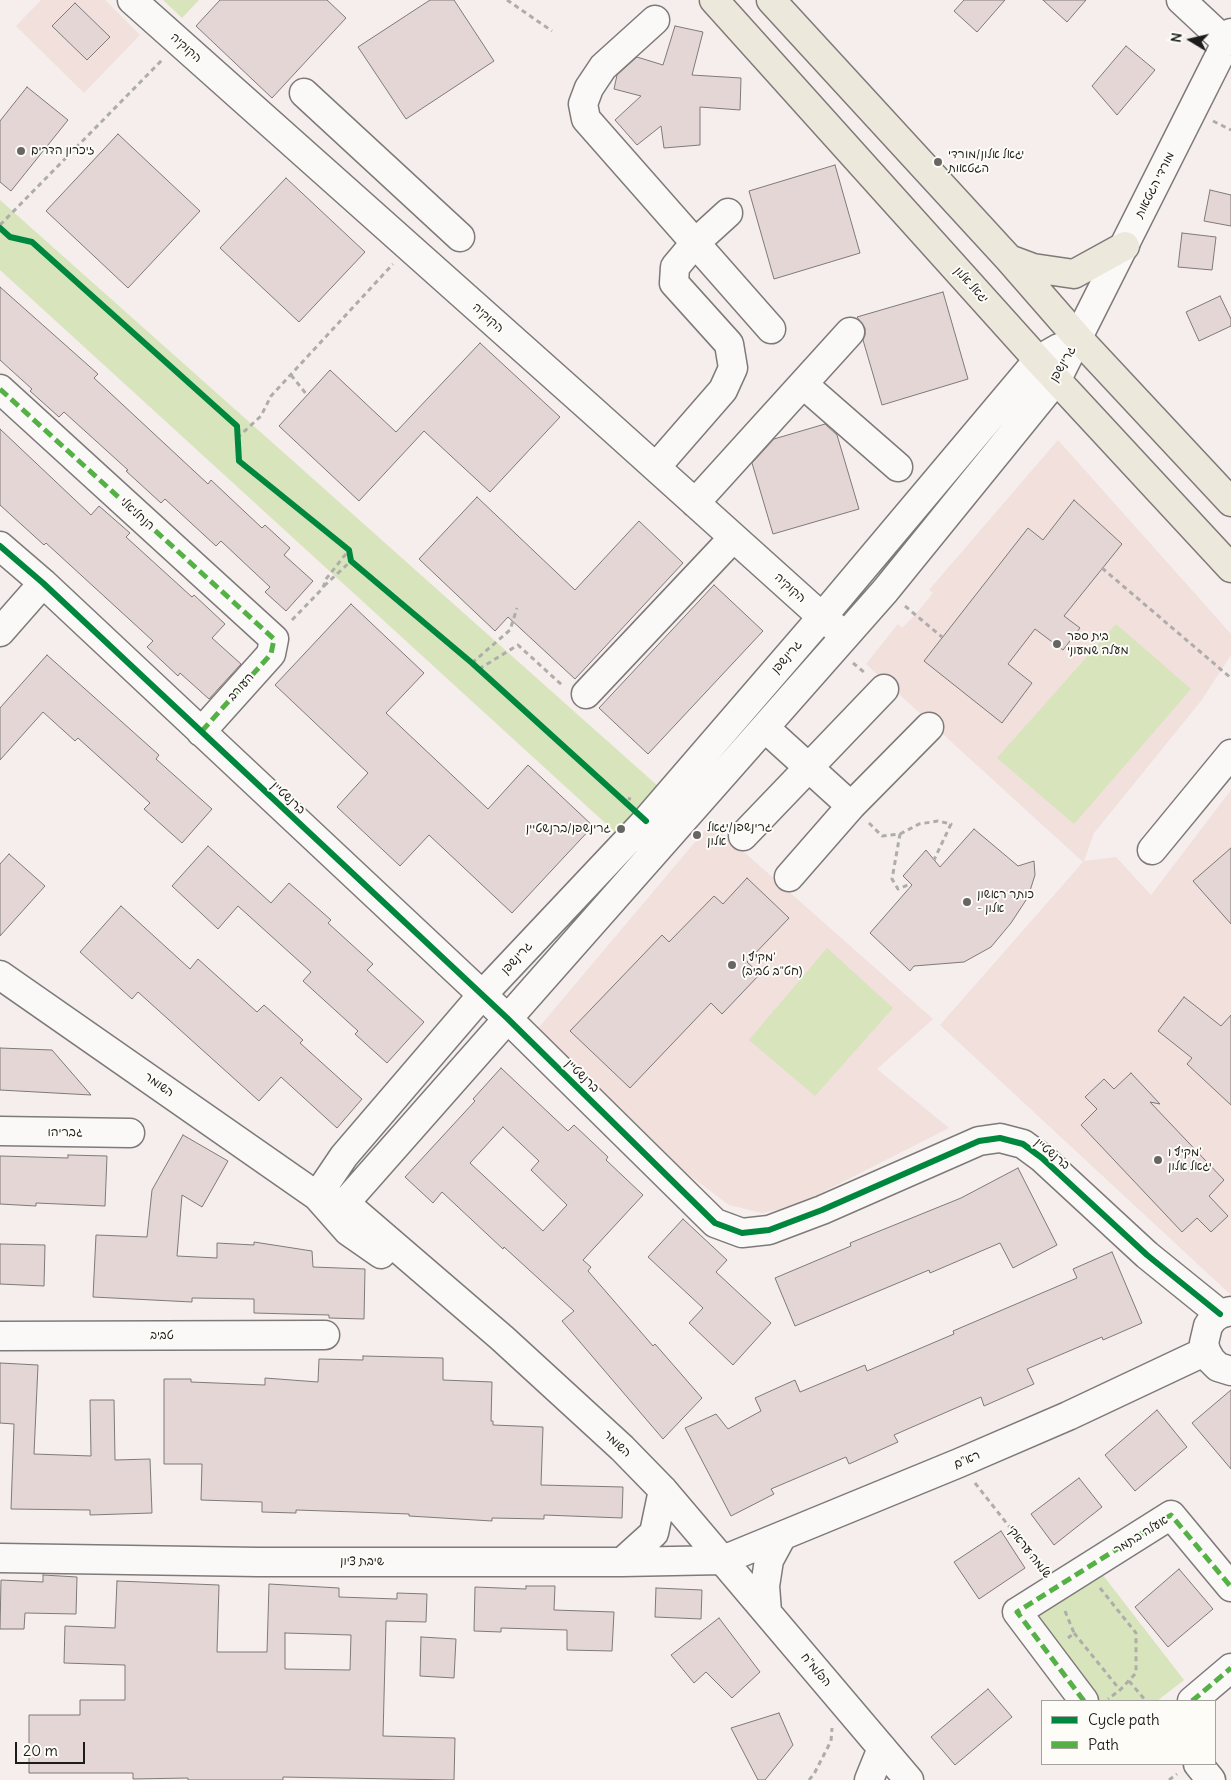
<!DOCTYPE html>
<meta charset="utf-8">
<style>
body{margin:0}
#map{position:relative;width:1231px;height:1780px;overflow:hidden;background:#f5eeec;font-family:Delius,sans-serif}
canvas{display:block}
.legend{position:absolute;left:1041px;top:1700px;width:175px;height:65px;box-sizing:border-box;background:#fdfcf7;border:1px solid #a3a29f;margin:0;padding:6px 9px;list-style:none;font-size:15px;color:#1c1c1c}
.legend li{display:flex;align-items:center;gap:10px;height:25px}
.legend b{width:25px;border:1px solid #a3a29f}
.north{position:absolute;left:1166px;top:15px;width:50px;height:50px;-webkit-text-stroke:4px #fdfcf7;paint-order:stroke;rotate:279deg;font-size:14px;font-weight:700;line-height:20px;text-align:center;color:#1c1c1c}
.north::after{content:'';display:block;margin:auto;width:18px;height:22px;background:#1c1c1c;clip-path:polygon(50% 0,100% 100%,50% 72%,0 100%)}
.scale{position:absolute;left:15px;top:1742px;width:70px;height:22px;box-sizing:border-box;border:2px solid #1c1c1c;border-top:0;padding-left:6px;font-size:15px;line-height:18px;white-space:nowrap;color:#1c1c1c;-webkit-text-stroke:4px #fdfcf7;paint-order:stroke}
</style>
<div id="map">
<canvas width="1231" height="1780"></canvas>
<ul class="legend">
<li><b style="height:6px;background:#00873e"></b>Cycle path</li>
<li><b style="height:6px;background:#55b145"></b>Path</li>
</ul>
<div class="north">N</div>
<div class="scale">20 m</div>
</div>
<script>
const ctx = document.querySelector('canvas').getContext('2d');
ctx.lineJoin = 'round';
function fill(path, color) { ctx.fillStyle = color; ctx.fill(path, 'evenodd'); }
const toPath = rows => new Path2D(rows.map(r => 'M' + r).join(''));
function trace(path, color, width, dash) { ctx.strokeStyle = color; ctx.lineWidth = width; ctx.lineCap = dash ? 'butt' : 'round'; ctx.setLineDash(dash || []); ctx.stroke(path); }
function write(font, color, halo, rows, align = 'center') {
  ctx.font = font + ' Delius,"Playpen Sans Hebrew",sans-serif'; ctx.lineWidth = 4; ctx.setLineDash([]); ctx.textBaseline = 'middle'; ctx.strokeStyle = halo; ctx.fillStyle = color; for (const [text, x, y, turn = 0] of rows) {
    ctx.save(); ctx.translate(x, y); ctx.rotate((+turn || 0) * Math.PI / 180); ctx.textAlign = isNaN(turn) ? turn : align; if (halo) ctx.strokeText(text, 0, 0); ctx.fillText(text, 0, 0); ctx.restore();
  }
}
fill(toPath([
 [41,0,105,0,140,35,84,93,16,26],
 [1058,440,1231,634,1231,655,1201,701,1094,833,1084,861,1116,857,1151,895,1231,790,1231,1295,940,1025,1083,862,866,664,898,624,902,628,916,614,933,593,929,590],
 [711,823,933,1019,877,1069,949,1128,795,1206,762,1213,729,1205,681,1169,535,1032]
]), '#f1e0dc');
fill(toPath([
 [163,0,199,0,182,18],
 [0,200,668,795,626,842,0,270],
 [1116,624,1191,689,1074,824,997,758],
 [827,948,893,1008,815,1096,749,1040],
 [1099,1570,1184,1680,1157,1701,1100,1701,1035,1613]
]), '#d8e4bc');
const building = toPath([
 [220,0,327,0,346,18,272,98,196,26,220,0],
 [430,0,454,0,494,61,406,119,358,47,430,0],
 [964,0,1005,0,977,32,954,11,964,0],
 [1043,0,1086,0,1067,22,1043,0],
 [75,3,110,37,87,60,52,26,75,3],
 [675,26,703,32,692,75,741,78,740,110,700,107,700,145,664,148,661,126,637,145,615,120,641,96,614,89,617,75,637,57,663,65,675,26],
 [1126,46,1155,70,1117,115,1092,86,1126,46],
 [27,87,68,120,11,191,0,182,0,121,27,87],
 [118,134,200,211,128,288,46,211,118,134],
 [835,165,860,253,774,279,749,191,835,165],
 [286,178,365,252,299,322,220,248,286,178],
 [1210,190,1231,195,1231,226,1204,221,1210,190],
 [1182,233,1216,237,1212,270,1178,267,1182,233],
 [0,287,98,374,94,378,208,484,211,480,262,528,265,525,290,548,284,555,313,581,286,611,265,592,270,587,221,541,216,546,165,499,161,503,126,471,128,470,64,412,59,417,30,391,32,389,0,360,0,287],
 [943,292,968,379,882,405,863,340,865,335,865,328,857,317,943,292],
 [1220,296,1231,319,1231,326,1199,341,1186,312,1220,296],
 [480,343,560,417,490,492,424,431,359,501,279,426,330,370,396,432,480,343],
 [825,424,837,435,859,509,773,534,752,463,774,439,825,424],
 [0,429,91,515,99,506,130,533,126,537,192,597,194,595,225,624,212,638,241,664,209,699,180,673,178,676,147,647,153,641,46,543,44,545,0,505,0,429],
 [477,497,575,590,639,521,683,563,575,679,508,617,495,631,419,559,477,497],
 [1074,500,1122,544,1064,616,1080,628,1063,650,1035,629,1008,664,1032,683,1002,723,924,661,1028,528,1043,540,1074,500],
 [714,585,763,631,648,754,599,708,714,585],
 [351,604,424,673,386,713,488,809,528,765,593,826,512,913,429,835,400,866,337,807,368,773,275,685,351,604],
 [47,655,159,755,156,759,212,809,182,843,144,809,150,803,78,738,75,741,43,712,0,760,0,708,47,655],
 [974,829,1018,866,1034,861,1035,875,1028,897,1011,923,991,947,964,962,914,966,910,971,870,933,912,885,903,876,926,850,940,867,974,829],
 [208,846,271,903,289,883,331,920,328,923,373,964,367,970,424,1022,387,1063,355,1034,358,1031,303,981,311,972,238,906,218,929,172,886,208,846],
 [1231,848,1231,924,1193,881,1231,848],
 [9,854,45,886,0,936,0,864,9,854],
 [747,878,789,918,747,962,760,974,722,1014,711,1003,630,1088,570,1031,662,935,669,942,714,896,723,904,747,878],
 [121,906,190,969,198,959,257,1012,264,1005,303,1040,300,1043,362,1099,337,1128,281,1077,259,1101,138,992,132,999,80,952,121,906],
 [1184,997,1221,1026,1231,1015,1231,1105,1187,1064,1192,1058,1158,1031,1184,997],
 [0,1048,52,1050,91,1095,0,1090,0,1048],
 [501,1068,568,1131,574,1125,608,1157,606,1160,643,1195,583,1260,591,1267,588,1271,653,1346,655,1344,702,1398,663,1439,562,1321,574,1311,504,1247,503,1249,442,1192,433,1203,405,1177,475,1101,473,1099,501,1068],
 [503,1127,539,1161,531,1170,567,1205,543,1231,470,1163,503,1127],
 [1131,1073,1160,1104,1150,1102,1224,1180,1209,1196,1228,1216,1211,1232,1197,1218,1182,1232,1081,1125,1097,1109,1085,1097,1104,1079,1114,1089,1131,1073],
 [183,1135,228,1161,202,1207,182,1195,177,1256,217,1258,217,1243,254,1245,254,1242,312,1251,313,1267,365,1269,364,1319,329,1318,329,1315,254,1313,254,1299,192,1298,192,1302,93,1297,96,1235,147,1237,152,1190,183,1135],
 [68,1155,107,1156,105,1206,36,1203,36,1206,0,1204,0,1156,68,1158,68,1155],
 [1018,1168,1057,1245,1013,1268,1000,1243,930,1273,929,1270,795,1326,775,1278,851,1246,850,1243,961,1198,1018,1168],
 [683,1219,727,1260,716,1272,771,1323,733,1365,689,1323,703,1308,648,1257,683,1219],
 [0,1244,45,1245,44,1286,0,1284,0,1244],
 [1112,1252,1142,1323,1103,1340,1102,1337,1027,1369,1034,1384,984,1406,981,1397,894,1435,898,1442,849,1464,846,1457,771,1489,774,1494,731,1516,685,1428,716,1414,728,1429,761,1411,755,1398,795,1380,800,1392,865,1365,867,1371,954,1334,953,1331,1077,1278,1073,1269,1112,1252],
 [363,1356,443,1358,443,1380,492,1382,491,1421,493,1421,493,1425,543,1427,541,1485,623,1487,622,1518,544,1515,544,1519,492,1518,492,1521,409,1516,409,1514,356,1512,296,1510,296,1513,262,1512,262,1502,201,1500,202,1464,164,1464,164,1379,191,1379,191,1382,265,1385,265,1378,318,1382,319,1359,363,1360,363,1356],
 [0,1363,38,1365,34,1454,91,1456,90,1400,114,1400,115,1460,150,1459,152,1513,90,1515,90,1510,11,1509,14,1424,0,1423,0,1363],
 [1231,1390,1231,1469,1192,1423,1231,1390],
 [1157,1410,1187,1447,1135,1491,1105,1455,1157,1410],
 [1079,1478,1102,1507,1054,1545,1031,1514,1079,1478],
 [1001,1531,1025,1568,979,1599,954,1562,1001,1531],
 [1179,1569,1213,1609,1168,1647,1135,1607,1179,1569],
 [43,1575,77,1577,76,1614,25,1613,24,1629,0,1629,1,1580,43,1582,43,1575],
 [117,1581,219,1585,217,1652,267,1652,269,1584,339,1588,339,1597,397,1599,397,1593,427,1594,426,1622,386,1621,383,1736,455,1738,454,1780,283,1777,283,1780,188,1780,188,1778,133,1779,133,1773,29,1773,29,1715,80,1715,80,1700,125,1700,125,1665,64,1663,65,1626,115,1628,117,1581],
 [285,1633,351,1635,350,1670,285,1669,285,1633],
 [526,1586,555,1586,554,1610,614,1612,612,1651,567,1650,567,1630,501,1628,501,1632,474,1631,475,1587,526,1589,526,1586],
 [656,1588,702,1590,701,1619,655,1617,656,1588],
 [719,1618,760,1672,732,1698,706,1672,694,1683,671,1655,719,1618],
 [421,1637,456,1639,454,1678,420,1676,421,1637],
 [988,1689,1012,1717,955,1765,931,1737,988,1689],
 [779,1713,793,1745,765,1780,758,1780,731,1728,779,1713]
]);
fill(building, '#e4d6d4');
trace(building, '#7e7a7a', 1);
const minor = toPath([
 [132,0,592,410,822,617,836,628],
 [1181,0,1226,42],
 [655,20,603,67,589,88,583,104,586,119,771,329],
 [304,93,460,237],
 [803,384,898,467],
 [0,389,274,639,271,654,201,732],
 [656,467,723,390,733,368,729,344,674,283,675,267,695,243,728,213],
 [695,503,850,332],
 [0,546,43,583,507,1018,715,1223,742,1233,769,1230,822,1210,979,1141,1000,1138,1023,1144,1042,1158,1147,1255,1220,1314],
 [0,632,43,583],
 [586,694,733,538],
 [765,728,851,806],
 [743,836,884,689],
 [1152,850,1231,754],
 [789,877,851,806,929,727],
 [0,975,317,1196,348,1231,381,1254],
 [0,1131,130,1133],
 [317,1196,344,1156,482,995,646,821,822,617,1038,360,1059,348],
 [328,1199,345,1203,502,1338,622,1448,663,1490,909,1780],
 [333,1214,345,1203,885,591,1057,379,1231,33],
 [1231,1311,1220,1314,1213,1319,1208,1326,1204,1343,1206,1351,1211,1360,1218,1367,1231,1371],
 [0,1336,325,1335],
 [0,1558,258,1562,622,1562,723,1560,959,1463,1068,1416,1206,1351],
 [622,1562,654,1533,663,1490],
 [767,1612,765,1586,769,1560,782,1536],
 [1084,1701,1017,1612,1171,1515,1231,1587],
 [1192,1701,1231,1668],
 [1198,1764,1211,1780],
 [869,1780,882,1748]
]);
const major = toPath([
 [714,0,1038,360,1231,568],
 [771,0,1009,259,1078,338,1231,502],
 [1009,259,1033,268,1074,274,1125,246]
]);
trace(minor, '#7e7a7a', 31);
trace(major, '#7e7a7a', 31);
trace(toPath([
 [507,0,552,31],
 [1213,121,1231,130],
 [0,225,163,59],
 [291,375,307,395],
 [237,438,261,416,271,396,393,264],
 [1102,568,1231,678],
 [324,586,351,561],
 [905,606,942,637],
 [292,620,323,588,326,579,349,550],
 [472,663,510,630,517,608],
 [853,663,865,673],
 [479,669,518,645,563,686],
 [619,797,631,799],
 [869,823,882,836,900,834,892,879,898,889,910,884],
 [900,834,919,824,938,821,951,824,934,860],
 [975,1483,1041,1567],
 [1100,1588,1136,1633,1136,1673,1120,1690,1108,1699],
 [1065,1611,1074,1633,1068,1638],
 [1074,1633,1120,1690],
 [1129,1681,1146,1701],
 [809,1780,814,1774,831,1741,832,1728],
 [1169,1780,1177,1774]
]), '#aeadab', 3, [5, 4]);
trace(minor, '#faf9f7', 28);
trace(major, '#ece8db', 28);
trace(toPath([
 [0,389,274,639,271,654,201,732],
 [1084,1701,1017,1612,1171,1515,1231,1587],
 [1192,1701,1231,1668]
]), '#55b145', 5, [10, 5]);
trace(toPath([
 [0,228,10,237,32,242,237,426,239,461,349,550,351,561,472,663,646,821],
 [0,546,43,583,507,1018,715,1223,742,1233,769,1230,822,1210,979,1141,1000,1138,1023,1144,1042,1158,1147,1255,1220,1314]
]), '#00873e', 6);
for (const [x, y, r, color] of [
 [21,151,5,"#686665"],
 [938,162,5,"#686665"],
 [1057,644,5,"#686665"],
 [621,829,5,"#686665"],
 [697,835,5,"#686665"],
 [967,902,5,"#686665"],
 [732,965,5,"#686665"],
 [1158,1160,5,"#686665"]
]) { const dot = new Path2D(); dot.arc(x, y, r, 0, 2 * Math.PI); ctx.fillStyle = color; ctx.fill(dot); trace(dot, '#fdfcf7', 2); }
write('12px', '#1c1c1c', '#fdfcf7', [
 ["הקוקיה",186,48,42],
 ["מורדי הגטאות",1155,185,-63],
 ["יגאל אלון",971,285,48],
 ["הקוקיה",488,318,42],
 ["גרינשפן",1063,364,-60],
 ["הנחליאלי",137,514,42],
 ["הקוקיה",790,588,42],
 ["גרינשפן",787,657,-49],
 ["העורב",241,687,-48],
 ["ברנשטיין",288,798,43],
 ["גרינשפן",517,958,-47],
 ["ברנשטיין",582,1076,44],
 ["השומר",159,1085,35],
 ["גבריהו",65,1133],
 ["ברנשטיין",1052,1154,40],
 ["טביב",162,1336],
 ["השומר",617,1444,43],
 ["רא\"ם",967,1460,-23],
 ["אעלה בתמר",1141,1535,-32],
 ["שלמה עראקי",1029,1552,52],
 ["שיבת ציון",362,1562],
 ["הפלמ\"ח",816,1670,50]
]);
write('12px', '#1c1c1c', '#fdfcf7', [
 ["זיכרון הדרים",31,151],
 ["יגאל אלון/מורדי",948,155],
 ["הגטאות",948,169],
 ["בית ספר",1067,637],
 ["מעלה שמעוני",1067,651],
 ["גרינשפן/יגאל",707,828],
 ["אלון",707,842],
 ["גרינשפן/ברנשטיין",611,829,"right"],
 ["כותר ראשון",977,895],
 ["- אלון",977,909],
 ["מקיף ו'",742,958],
 ["(חט\"ב טביב)",742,972],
 ["מקיף ו'",1168,1153],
 ["יגאל אלון",1168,1167]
], 'left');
</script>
